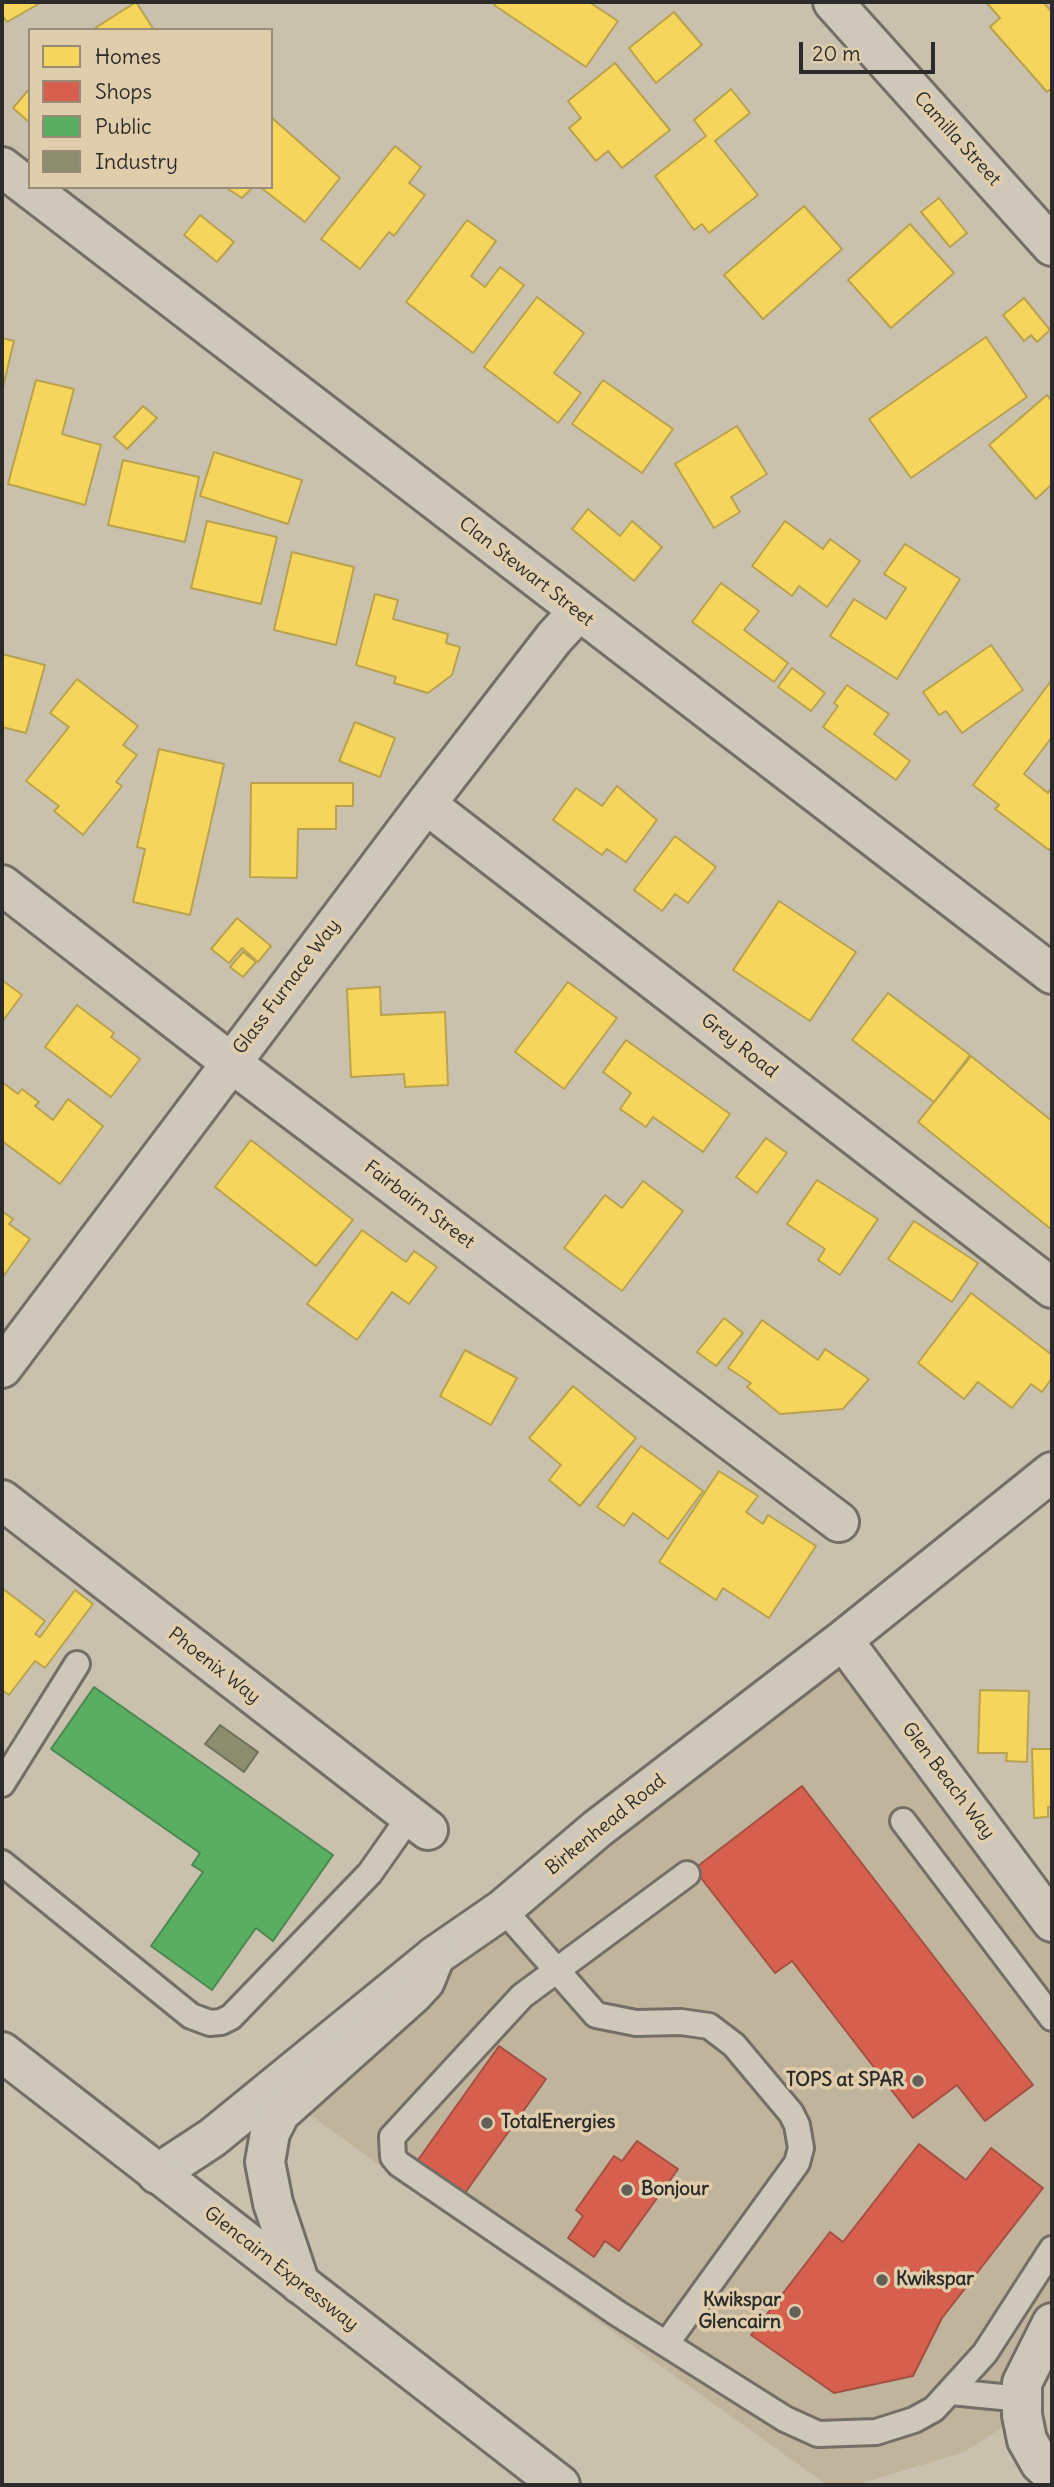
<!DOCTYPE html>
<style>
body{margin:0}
#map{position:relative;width:1054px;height:2487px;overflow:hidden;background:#cac0ae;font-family:Delius,sans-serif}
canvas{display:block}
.frame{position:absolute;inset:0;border:4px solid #2b2b2b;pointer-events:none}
.legend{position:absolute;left:28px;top:28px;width:245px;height:161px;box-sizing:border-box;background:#e0cdab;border:2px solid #988c78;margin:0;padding:9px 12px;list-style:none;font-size:21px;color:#2b2b2b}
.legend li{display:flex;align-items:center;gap:14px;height:35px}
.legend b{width:35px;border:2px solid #988c78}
.scale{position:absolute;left:799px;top:42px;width:136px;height:32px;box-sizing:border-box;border:4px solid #2b2b2b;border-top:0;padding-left:9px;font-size:21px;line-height:24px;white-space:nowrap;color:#2b2b2b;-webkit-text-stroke:5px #e0cdab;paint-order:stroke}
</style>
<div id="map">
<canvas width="1054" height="2487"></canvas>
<div class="frame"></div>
<ul class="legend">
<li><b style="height:19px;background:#f6d55c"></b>Homes</li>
<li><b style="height:19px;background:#d6604d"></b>Shops</li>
<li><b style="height:19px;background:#5aae61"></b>Public</li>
<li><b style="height:19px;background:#8c8c6e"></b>Industry</li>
</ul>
<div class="scale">20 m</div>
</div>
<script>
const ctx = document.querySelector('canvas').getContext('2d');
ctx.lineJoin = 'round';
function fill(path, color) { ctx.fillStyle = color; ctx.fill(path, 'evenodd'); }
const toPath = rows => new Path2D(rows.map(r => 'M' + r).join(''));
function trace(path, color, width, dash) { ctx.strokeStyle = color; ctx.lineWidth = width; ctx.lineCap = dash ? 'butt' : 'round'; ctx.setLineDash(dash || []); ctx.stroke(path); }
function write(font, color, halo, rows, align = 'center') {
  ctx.font = font + ' Delius,sans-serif'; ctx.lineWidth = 7; ctx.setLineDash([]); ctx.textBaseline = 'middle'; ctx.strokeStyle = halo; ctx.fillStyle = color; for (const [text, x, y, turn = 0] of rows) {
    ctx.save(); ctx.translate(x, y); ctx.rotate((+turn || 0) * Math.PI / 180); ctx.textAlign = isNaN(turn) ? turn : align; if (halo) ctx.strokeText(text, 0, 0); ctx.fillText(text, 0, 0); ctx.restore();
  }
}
fill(toPath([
 [843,1640,1052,1922,1052,2323,1022,2415,964,2452,856,2485,827,2485,272,2088]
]), '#c1b49d');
const homes = toPath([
 [2,2,42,2,7,22,2,15,2,2],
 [136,2,154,30,92,30,136,2],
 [497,2,589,2,618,21,586,67,494,5,497,2],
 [986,2,1043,2,1052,12,1052,88,1047,92,990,27,1000,18,986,2],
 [674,12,702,45,656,83,629,48,674,12],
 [615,63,670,130,622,168,608,151,596,161,569,128,581,118,568,101,615,63],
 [30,88,30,123,13,108,30,88],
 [731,89,750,113,715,141,758,195,709,233,702,224,694,230,655,176,706,136,694,120,731,89],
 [271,117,340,178,305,222,260,187,271,187,271,117],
 [395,146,421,167,409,183,425,195,394,236,389,232,360,269,321,239,395,146],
 [225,187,253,187,242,198,225,187],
 [939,198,967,233,950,247,921,212,939,198],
 [804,206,842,249,763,319,724,275,804,206],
 [200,215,234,242,217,262,184,235,200,215],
 [467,220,496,241,471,276,485,287,500,267,524,285,473,353,406,302,467,220],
 [910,224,954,273,891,328,848,280,910,224],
 [537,297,584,333,554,373,581,393,558,423,484,367,537,297],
 [1024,298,1050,330,1037,342,1031,335,1024,341,1003,315,1024,298],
 [986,337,1027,397,911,478,869,419,986,337],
 [2,338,14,341,2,391,2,338],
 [36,380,74,389,62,434,101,445,85,505,8,484,36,380],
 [603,380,673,429,642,473,572,424,603,380],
 [1047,395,1052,401,1052,484,1036,499,989,445,1047,395],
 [143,406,157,418,127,449,114,437,143,406],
 [737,426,767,474,731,497,740,512,714,528,675,464,737,426],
 [214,452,302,480,288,524,200,496,214,452],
 [123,460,199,477,185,542,108,525,123,460],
 [588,509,620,536,632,521,662,547,634,581,572,529,588,509],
 [207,521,277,537,261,604,191,588,207,521],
 [785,521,823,549,830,539,860,561,827,607,799,586,792,596,752,566,785,521],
 [905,544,960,579,897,679,830,636,854,599,886,619,906,588,884,574,905,544],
 [292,552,354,567,336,645,274,630,292,552],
 [721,583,759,611,744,630,788,663,774,682,692,622,721,583],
 [375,594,398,600,393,619,448,634,446,643,460,647,452,675,428,693,394,683,396,677,356,665,375,594],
 [991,645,1023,690,962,733,946,711,939,715,923,692,991,645],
 [2,654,45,665,26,733,2,727,2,654],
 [792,668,825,693,811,711,778,687,792,668],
 [77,679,138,726,123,745,137,755,116,782,122,786,83,835,54,811,59,806,26,781,69,727,50,713,77,679],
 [1051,681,1052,737,1024,774,1048,793,1052,786,1052,846,1049,850,995,809,999,805,973,785,1051,681],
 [847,685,889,714,874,734,910,761,896,780,823,727,838,706,834,703,847,685],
 [355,722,395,738,380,777,339,761,355,722],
 [159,749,224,764,190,915,133,902,145,849,137,847,159,749],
 [251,783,353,783,353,806,336,806,336,829,298,829,297,878,250,877,251,783],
 [617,786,657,820,626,862,607,849,602,855,553,820,576,788,602,806,617,786],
 [675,836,716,867,688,903,675,894,662,911,634,890,675,836],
 [779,901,856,952,810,1021,733,970,779,901],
 [237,918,271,946,258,962,242,948,229,963,211,949,237,918],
 [243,952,256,962,243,977,230,967,243,952],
 [2,980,22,995,2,1022,2,980],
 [568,982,617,1018,564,1089,515,1052,568,982],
 [380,987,381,1015,445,1012,448,1085,405,1087,404,1074,351,1077,347,989,380,987],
 [888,993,970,1055,934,1102,852,1040,888,993],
 [77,1005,114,1033,111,1037,140,1059,111,1097,45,1047,77,1005],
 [626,1040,730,1114,703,1152,653,1117,646,1127,620,1109,631,1093,603,1072,626,1040],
 [971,1056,1052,1121,1052,1230,918,1122,971,1056],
 [2,1082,18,1094,22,1089,39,1102,35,1106,53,1120,68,1099,103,1126,60,1184,2,1141,2,1082],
 [766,1138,787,1153,757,1193,736,1177,766,1138],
 [251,1140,353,1220,316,1266,215,1187,251,1140],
 [817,1180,878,1219,840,1275,818,1260,825,1249,787,1224,817,1180],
 [643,1181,683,1211,622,1291,564,1248,605,1195,622,1208,643,1181],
 [2,1211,13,1219,9,1224,30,1239,2,1278,2,1211],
 [914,1221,978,1263,952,1302,888,1259,914,1221],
 [362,1230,406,1262,414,1251,437,1267,409,1304,392,1292,357,1340,307,1304,362,1230],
 [971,1293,1052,1355,1052,1378,1042,1392,1031,1384,1012,1408,978,1382,964,1399,918,1363,971,1293],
 [724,1318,743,1333,716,1366,697,1352,724,1318],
 [762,1320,818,1360,825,1349,869,1379,843,1409,780,1414,747,1387,751,1383,728,1368,762,1320],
 [465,1350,517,1378,491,1425,440,1396,465,1350],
 [573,1386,636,1438,580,1506,549,1480,561,1465,529,1438,573,1386],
 [641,1446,703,1491,668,1539,633,1513,624,1526,597,1507,641,1446],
 [719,1471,758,1496,746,1512,763,1524,768,1515,816,1546,769,1618,723,1588,716,1600,659,1562,719,1471],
 [2,1588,45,1621,35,1634,40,1637,75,1590,93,1604,45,1668,35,1661,9,1695,2,1690,2,1588],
 [980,1690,1029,1691,1027,1762,1006,1761,1007,1753,978,1753,980,1690],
 [1032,1749,1052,1749,1052,1807,1048,1807,1048,1817,1034,1818,1032,1749]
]);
fill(homes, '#f6d55c');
trace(homes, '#b9a24d', 2);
const shops = toPath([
 [802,1786,1033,2085,985,2121,957,2085,913,2118,792,1961,775,1973,694,1869,802,1786],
 [499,2046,546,2079,460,2200,413,2167,499,2046],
 [637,2141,678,2169,619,2251,605,2241,594,2257,568,2238,583,2216,576,2210,614,2156,622,2161,637,2141],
 [919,2144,966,2180,991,2148,1043,2188,942,2318,913,2376,834,2393,751,2335,830,2232,843,2242,919,2144]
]);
fill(shops, '#d6604d');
trace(shops, '#a35043', 2);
const public = toPath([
 [94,1687,333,1855,273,1941,256,1928,212,1990,151,1946,203,1872,192,1865,200,1853,51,1749,94,1687]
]);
fill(public, '#5aae61');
trace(public, '#4c8751', 2);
const industry = toPath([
 [220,1725,258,1752,244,1772,205,1744,220,1725]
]);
fill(industry, '#8c8c6e');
trace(industry, '#6f6f5a', 2);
const service = toPath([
 [2,1784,77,1664],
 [903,1821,1052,2018],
 [2,1863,191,2016,210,2023,221,2022,231,2017,370,1873,410,1816],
 [687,1874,522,1996,392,2137,393,2157,399,2164,617,2313,785,2419,818,2434,876,2432,914,2420,934,2409,985,2353,1052,2249],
 [503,1909,596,2015,636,2023,681,2022,709,2026,734,2045,791,2113,797,2125,801,2148,797,2163,666,2344],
 [951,2392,1022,2399]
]);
const minor = toPath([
 [833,2,1052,246],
 [2,167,1052,974],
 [426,804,1052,1288],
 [2,885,230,1062,839,1522],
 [2,1368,426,804,554,638,578,612],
 [2,1500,428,1830],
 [843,1640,1052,1922],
 [157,2174,212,2138,435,1956,503,1909,597,1829,843,1640,1052,1472],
 [1052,2323,1022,2383,1022,2415,1027,2440,1040,2463,1052,2474]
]);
const primary = toPath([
 [2,2052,560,2485],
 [300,2284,273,2203,265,2162,270,2133,280,2113,413,1994,425,1981,435,1956]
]);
trace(service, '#736e66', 30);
trace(minor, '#736e66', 44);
trace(primary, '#736e66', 44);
trace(service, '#cec7ba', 24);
trace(minor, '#cec7ba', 38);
trace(primary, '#cec7ba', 38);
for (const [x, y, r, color] of [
 [918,2081,7,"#635f59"],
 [487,2123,7,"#635f59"],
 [627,2190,7,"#635f59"],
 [882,2280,7,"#635f59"],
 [795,2312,7,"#635f59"]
]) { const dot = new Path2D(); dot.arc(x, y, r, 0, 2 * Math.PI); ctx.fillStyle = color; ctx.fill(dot); trace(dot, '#e0cdab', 2.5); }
write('19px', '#2b2b2b', '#e0cdab', [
 ["Camilla Street",957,139,48],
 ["Clan Stewart Street",526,572,38],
 ["Glass Furnace Way",287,987,-53],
 ["Grey Road",739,1046,38],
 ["Fairbairn Street",419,1205,37],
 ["Phoenix Way",214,1666,38],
 ["Glen Beach Way",948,1781,53],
 ["Birkenhead Road",606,1825,-39],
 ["Glencairn Expressway",281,2269,38]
]);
write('bold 19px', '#2b2b2b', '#e0cdab', [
 ["TOPS at SPAR",904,2081,"right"],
 ["TotalEnergies",501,2123],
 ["Bonjour",641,2190],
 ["Kwikspar",896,2280],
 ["Kwikspar",781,2301,"right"],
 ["Glencairn",781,2323,"right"]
], 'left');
</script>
